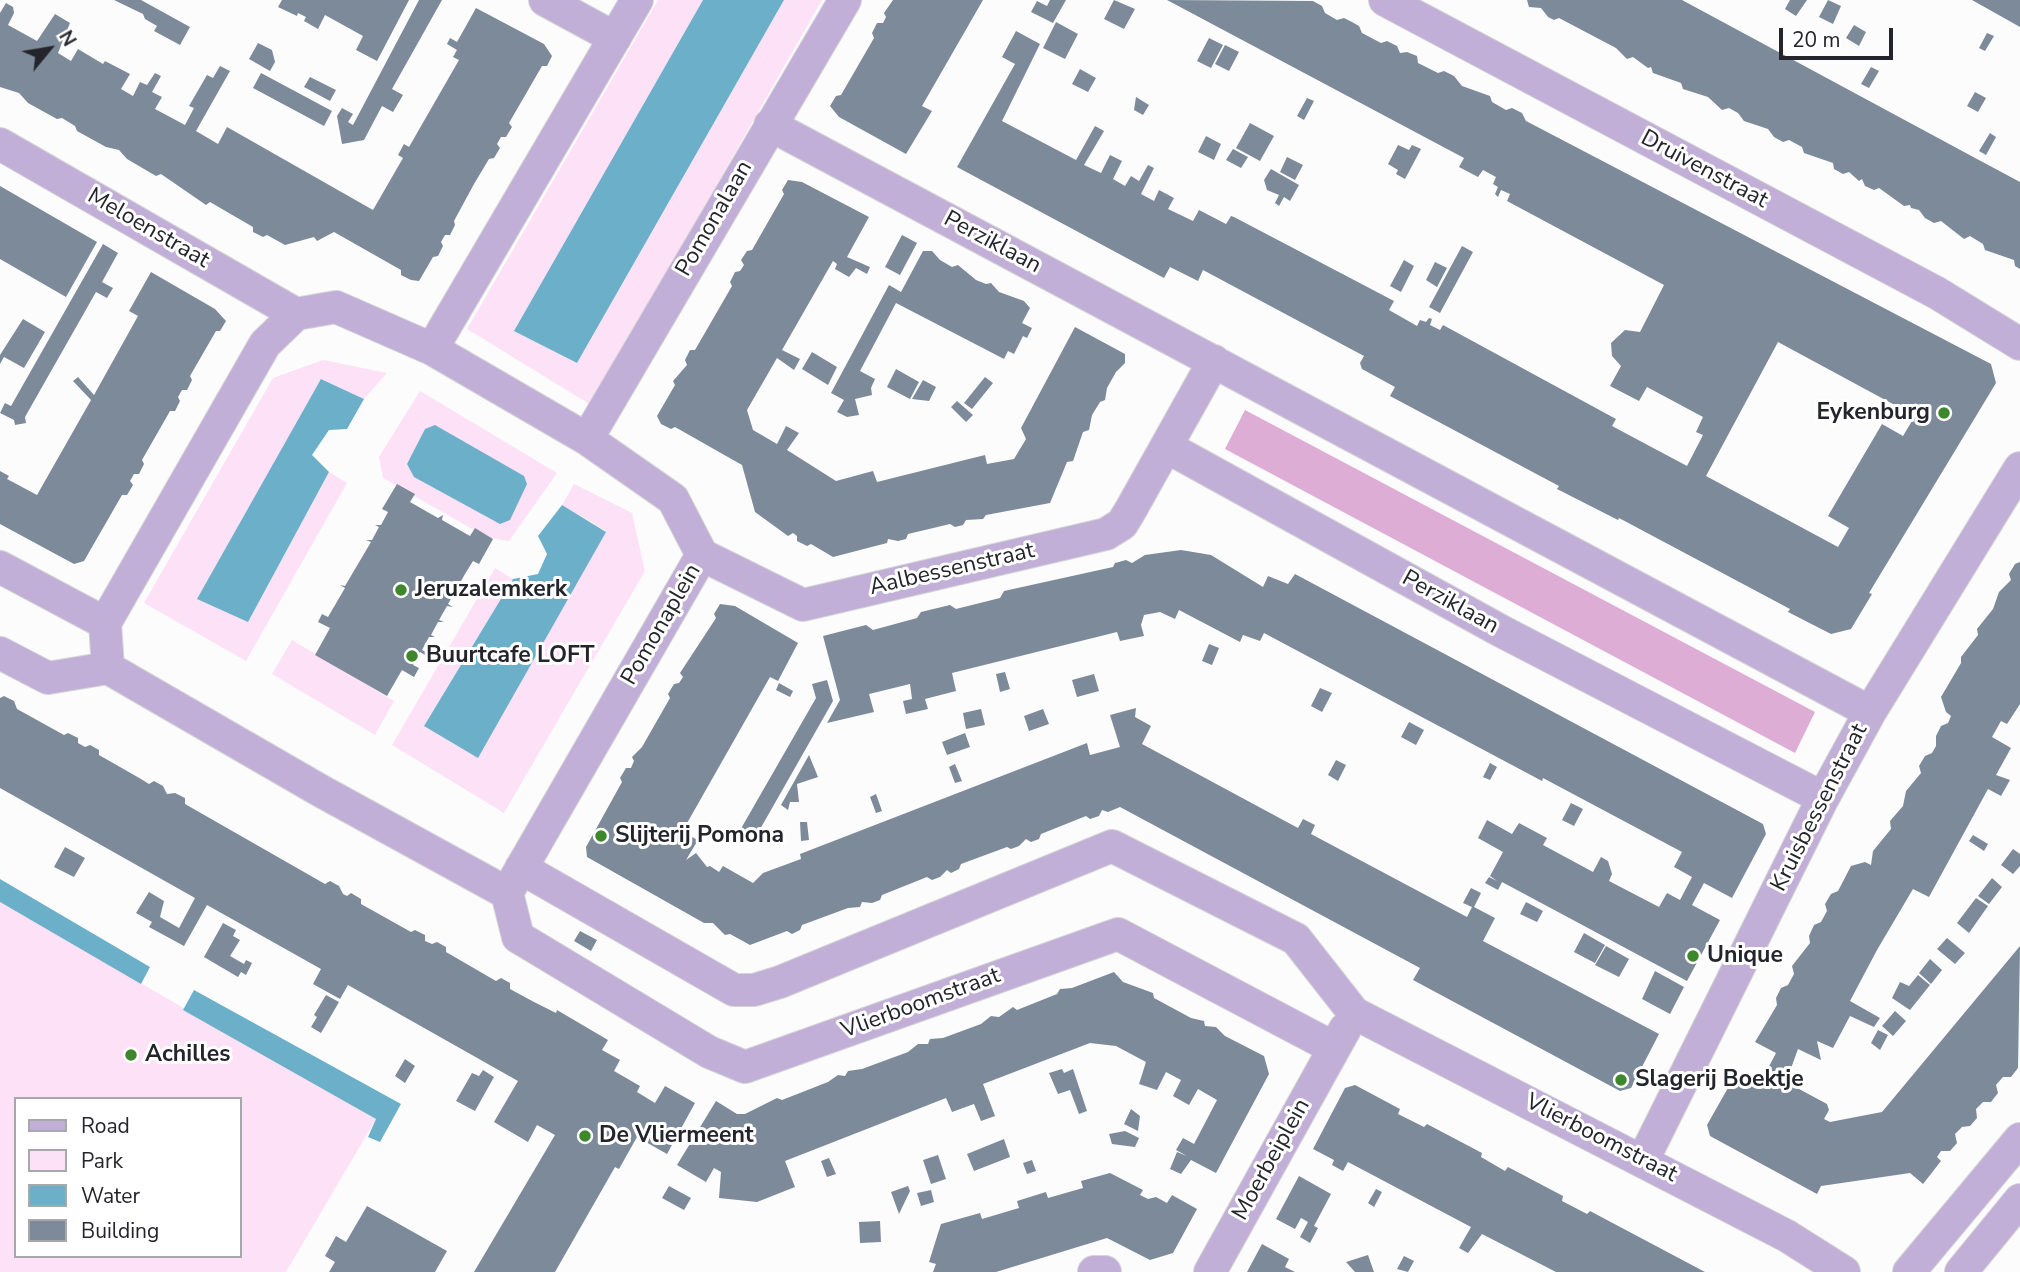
<!DOCTYPE html>
<style>
body{margin:0}
#map{position:relative;width:2020px;height:1272px;overflow:hidden;background:#fcfcfc;font-family:"Nunito Sans",sans-serif}
canvas{display:block}
.legend{position:absolute;left:14px;top:1097px;width:228px;height:161px;box-sizing:border-box;background:#fff;border:2px solid #a7a8ab;margin:0;padding:9px 12px;list-style:none;font-size:21px;color:#24252c}
.legend li{display:flex;align-items:center;gap:14px;height:35px}
.legend b{width:35px;border:2px solid #a7a8ab}
.north{position:absolute;left:14px;top:14px;width:70px;height:70px;-webkit-text-stroke:5px #fff;paint-order:stroke;rotate:60deg;font-size:19px;font-weight:700;line-height:28px;text-align:center;color:#24252c}
.north::after{content:'';display:block;margin:auto;width:24px;height:32px;background:#24252c;clip-path:polygon(50% 0,100% 100%,50% 72%,0 100%)}
.scale{position:absolute;left:1779px;top:28px;width:114px;height:32px;box-sizing:border-box;border:4px solid #24252c;border-top:0;padding-left:9px;font-size:21px;line-height:24px;white-space:nowrap;color:#24252c;-webkit-text-stroke:5px #fff;paint-order:stroke}
</style>
<div id="map">
<canvas width="2020" height="1272"></canvas>
<ul class="legend">
<li><b style="height:9px;background:#c1afd8"></b>Road</li>
<li><b style="height:19px;background:#fce1f7"></b>Park</li>
<li><b style="height:19px;background:#6bb0c8"></b>Water</li>
<li><b style="height:19px;background:#7c8a99"></b>Building</li>
</ul>
<div class="north">N</div>
<div class="scale">20 m</div>
</div>
<script>
const ctx = document.querySelector('canvas').getContext('2d');
ctx.lineJoin = 'round';
function fill(path, color) { ctx.fillStyle = color; ctx.fill(path, 'evenodd'); }
const toPath = rows => new Path2D(rows.map(r => 'M' + r).join(''));
function trace(path, color, width, dash) { ctx.strokeStyle = color; ctx.lineWidth = width; ctx.lineCap = dash ? 'butt' : 'round'; ctx.setLineDash(dash || []); ctx.stroke(path); }
function write(font, color, halo, rows, align = 'center') {
  ctx.font = font + ' "Nunito Sans",sans-serif'; ctx.lineWidth = 6; ctx.setLineDash([]); ctx.textBaseline = 'middle'; ctx.strokeStyle = halo; ctx.fillStyle = color; for (const [text, x, y, turn = 0] of rows) {
    ctx.save(); ctx.translate(x, y); ctx.rotate((+turn || 0) * Math.PI / 180); ctx.textAlign = isNaN(turn) ? turn : align; if (halo) ctx.strokeText(text, 0, 0); ctx.fillText(text, 0, 0); ctx.restore();
  }
}
fill(toPath([
 [658,0,703,0,515,331,577,363,784,0,822,0,591,405,467,329],
 [323,360,387,373,364,399,322,379,248,622,329,472,347,483,246,661,144,603,273,378],
 [420,391,557,473,509,541,486,537,383,478,379,457],
 [574,484,632,513,645,571,504,813,392,745,495,568,513,579,424,726,606,531,562,505],
 [292,640,394,701,375,735,272,674],
 [0,902,376,1119,286,1272,0,1272],
 [16,1099,240,1099,240,1256,16,1256]
]), '#fce1f7');
fill(toPath([
 [1245,410,1815,712,1795,753,1225,449]
]), '#deadd6');
fill(toPath([
 [703,0,784,0,577,363,514,331],
 [321,379,364,399,347,429,329,430,312,455,329,472,248,622,197,599],
 [435,425,524,476,527,484,510,520,500,524,414,477,407,464,425,429],
 [562,505,606,532,478,758,424,726,513,579,538,574,547,554,538,536],
 [0,879,150,967,141,984,0,902],
 [194,990,401,1104,380,1142,368,1137,376,1119,183,1010]
]), '#6bb0c8');
fill(toPath([
 [114,0,141,0,190,27,180,45,154,31,157,26,145,19,143,14],
 [282,0,409,0,377,61,356,50,363,36,325,15,318,29,304,21,306,17,298,13,297,16,278,7],
 [419,0,442,0,392,89,403,95,393,112,382,106,364,140,342,144,337,116,342,108,353,114,348,122,353,125],
 [893,0,983,0,922,106,932,111,906,154,839,117,830,106,836,96,841,95,874,38,872,33,877,23,883,23,886,17,884,13],
 [1050,0,1066,0,1053,23,1031,12,1037,1,1047,6],
 [1114,0,1135,9,1124,29,1104,19],
 [1167,0,1313,1,1322,6,1325,13,1337,20,1344,18,1352,22,1359,26,1362,33,1381,43,1387,41,1397,46,1400,53,1407,52,1417,56,1418,63,1438,73,1444,71,1454,76,1462,86,1490,96,1492,102,1506,110,1512,108,1522,113,1526,121,1991,364,1996,383,1869,593,1872,594,1851,629,1831,634,1788,612,1790,609,1619,518,1618,520,1557,489,1559,486,1390,396,1395,387,1362,369,1360,363,1364,356,1203,270,1198,281,1170,267,1164,278,957,167,1015,64,1002,57,1016,31,1040,44,1002,121,1076,160,1095,126,1104,131,1084,165,1101,173,1110,155,1122,161,1113,179,1125,186,1131,176,1139,181,1148,165,1154,168,1141,194,1154,201,1159,190,1174,198,1168,209,1193,221,1199,210,1226,224,1231,216,1234,217,1394,301,1389,310,1417,326,1420,320,1426,322,1429,318,1432,319,1430,325,1440,330,1443,325,1616,419,1612,426,1687,466,1703,435,1696,432,1703,417,1647,387,1639,401,1610,386,1621,366,1612,356,1611,343,1625,330,1640,332,1664,285,1507,201,1510,194,1501,190,1498,197,1495,194,1498,187,1493,184,1496,177,1483,170,1478,177,1459,167,1464,158],
 [1778,342,1915,416,1903,436,1882,424,1828,516,1849,528,1838,547,1706,476],
 [1527,0,1682,0,1977,159,2020,182,2020,269,2015,266,2014,260,1985,250,1983,244,1970,236,1964,239,1941,221,1934,223,1925,218,1919,210,1911,208,1910,205,1904,206,1879,188,1874,190,1865,186,1862,179,1859,181,1849,172,1843,174,1834,169,1833,163,1804,153,1802,147,1789,140,1783,142,1774,137,1768,129,1744,121,1738,113,1729,108,1722,110,1708,97,1683,89,1681,83,1653,73,1651,67,1648,68,1633,57,1627,59,1616,48,1559,18,1554,20,1548,17,1541,8,1529,7],
 [1790,0,1807,0,1796,16,1785,9],
 [1828,0,1841,6,1833,24,1819,17],
 [1972,0,2020,0,2020,27],
 [6,3,13,7,14,13,8,25,37,41,55,14,70,23,58,53,71,61,78,49,103,64,105,61,130,74,121,89,133,96,140,82,147,85,155,73,161,76,152,92,162,97,155,109,185,125,194,108,189,106,207,75,213,78,220,66,230,71,196,131,218,144,227,127,373,210,403,158,398,155,404,144,409,147,459,60,453,57,457,50,447,44,450,38,457,42,476,8,544,44,552,56,547,66,542,66,509,123,512,127,506,137,501,137,497,144,500,148,494,158,489,159,474,184,454,221,455,225,450,235,445,235,441,242,443,246,438,256,433,257,419,281,411,280,401,275,401,270,334,232,317,241,314,237,285,245,267,235,263,237,253,232,253,227,210,202,206,205,161,174,156,176,127,159,119,150,106,147,77,131,75,126,62,118,57,119,28,103,19,93,0,87,0,13],
 [1056,22,1078,34,1065,59,1043,48],
 [1854,25,1866,32,1859,46,1846,38],
 [1987,33,1994,36,1985,51,1979,48],
 [1209,38,1223,45,1211,68,1197,61],
 [258,43,272,50,275,62,270,71,249,59],
 [1225,45,1239,52,1229,71,1215,64],
 [1871,67,1879,71,1869,88,1861,84],
 [1080,69,1096,78,1088,92,1072,84],
 [261,73,332,111,324,126,253,88],
 [310,77,336,90,330,101,304,87],
 [1975,92,1986,98,1978,112,1967,106],
 [1136,97,1149,105,1143,115,1134,110],
 [1307,98,1314,101,1304,120,1297,116],
 [1250,123,1274,136,1260,161,1236,148],
 [1990,133,1996,137,1986,155,1979,151],
 [1206,136,1221,144,1214,160,1198,152],
 [1398,145,1409,150,1412,145,1421,149,1405,179,1396,174,1398,170,1388,164],
 [1233,149,1248,157,1241,168,1226,160],
 [1287,157,1303,165,1295,180,1280,172],
 [1271,169,1299,185,1290,201,1284,197,1279,206,1275,203,1279,195,1267,190,1264,180],
 [788,180,802,182,869,217,847,257,870,267,867,274,856,268,849,277,835,269,837,264,833,261,782,350,800,359,794,370,777,358,747,410,753,430,777,444,786,426,799,433,787,450,836,481,873,471,877,482,985,455,987,464,1014,459,1026,439,1021,428,1075,327,1125,354,1125,363,1116,372,1107,388,1105,400,1100,402,1092,415,1089,430,1083,432,1073,461,1067,462,1050,503,986,515,983,519,966,520,963,525,955,527,950,524,908,534,906,539,898,541,888,539,887,543,833,557,811,544,807,546,797,541,797,536,793,533,788,536,755,512,742,465,675,427,671,429,661,424,657,416,675,385,673,381,687,365,685,360,690,350,695,350,732,286,730,282,735,272,740,271,744,265,741,260,747,251,752,250,784,194,782,190],
 [0,186,97,242,66,297,0,259],
 [902,235,917,243,900,275,885,267],
 [103,244,118,253,102,282,113,288,107,298,96,292,25,417,26,423,15,425,14,420,0,413,5,403,11,406],
 [1462,246,1473,252,1440,313,1429,307],
 [923,251,932,251,940,260,952,267,958,265,976,280,986,284,991,283,999,292,1024,301,1030,308,1022,323,1032,328,1027,338,1023,336,1014,354,1008,351,1004,359,896,303,860,371,875,379,871,388,872,395,855,399,859,415,847,417,837,412,844,400,831,393,889,285,901,292],
 [1404,260,1414,266,1401,292,1390,286],
 [1435,262,1447,268,1437,287,1426,280],
 [151,272,215,309,226,321,220,331,216,331,190,376,192,380,187,390,182,390,178,397,180,401,175,411,170,411,142,460,144,464,139,474,134,474,130,481,133,485,127,495,122,495,84,561,74,564,0,524,0,471,9,476,7,479,37,495,91,400,73,381,78,377,94,395,138,316,129,311],
 [23,319,45,332,24,368,4,357,0,364,0,355],
 [812,352,837,367,828,385,802,369],
 [896,369,919,382,910,399,887,387],
 [985,377,993,383,972,409,964,403],
 [923,380,936,387,929,401,912,399],
 [957,401,973,415,966,422,951,407],
 [397,484,415,494,410,502,438,518,443,515,442,520,470,536,475,528,493,539,479,564,473,561,465,574,448,604,453,607,447,606,439,620,444,622,438,622,431,635,435,637,429,637,422,650,426,652,425,655,420,652,413,665,419,668,414,677,402,670,387,696,315,655,330,628,318,622,322,614,328,617,345,588,340,585,345,586,371,542,366,540,372,540,379,527,375,525,381,525,388,512,382,509],
 [1181,550,1211,555,1263,587,1268,576,1288,584,1295,574,1763,824,1766,834,1732,898,1704,883,1692,905,1720,920,1687,981,1502,882,1498,890,1485,883,1489,877,1497,881,1490,876,1503,852,1478,838,1487,820,1512,834,1519,823,1547,838,1543,845,1593,872,1601,857,1608,861,1612,874,1609,881,1659,907,1667,893,1680,900,1692,877,1674,867,1682,852,1543,778,1542,781,1264,633,1260,641,1243,635,1240,642,1179,610,1175,619,1160,612,1144,615,1141,625,1144,636,1120,641,1117,632,952,673,956,691,925,699,928,709,906,714,903,701,912,699,910,684,869,694,874,712,827,723,840,700,823,636,866,625,873,630,917,618,921,612,950,605,956,609,1000,598,1004,591,1113,567,1115,563,1126,560,1132,563,1145,555],
 [2020,562,2020,704,2007,724,2001,721,1992,737,2011,748,1996,775,2010,780,2001,796,1988,789,1929,897,1913,889,1877,950,1850,1001,1880,1018,1874,1027,1850,1016,1833,1048,1817,1041,1821,1060,1798,1049,1786,1082,1827,1104,1829,1110,1824,1119,1830,1122,1882,1112,2020,946,2018,1068,2011,1077,2003,1077,1996,1085,1998,1093,1991,1102,1983,1102,1976,1109,1977,1118,1970,1126,1962,1127,1955,1134,1957,1143,1950,1151,1941,1151,1937,1157,1941,1161,1923,1184,1910,1173,1821,1186,1817,1194,1710,1136,1707,1125,1737,1072,1766,1087,1770,1080,1764,1076,1776,1053,1755,1042,1777,1005,1776,998,1781,988,1788,985,1794,974,1792,966,1810,943,1809,936,1814,925,1821,922,1827,911,1825,904,1831,894,1838,891,1851,866,1865,862,1871,865,1873,851,1891,829,1890,821,1903,806,1906,791,1921,773,1919,766,1925,756,1932,753,1936,746,1936,736,1941,726,1948,723,1951,716,1946,712,1941,697,1961,663,1961,657,1978,635,1977,629,1993,609,1999,592,2011,580,2009,574,2015,564],
 [720,604,735,606,798,643,778,681,770,677,682,832,698,840,686,860,696,853,707,867,710,866,719,872,723,866,753,883,763,873,801,859,800,854,1087,743,1090,755,1120,747,1110,715,1136,708,1135,717,1151,726,1142,744,1298,828,1303,819,1315,825,1311,834,1467,917,1472,907,1463,903,1471,888,1481,893,1474,907,1495,918,1483,941,1659,1034,1631,1088,1620,1091,1413,980,1420,968,1120,807,1108,812,1102,810,1099,816,1090,819,1086,816,1041,834,1039,839,1031,842,1026,839,1019,846,1011,849,1007,847,961,864,959,869,951,873,947,870,940,877,932,880,927,877,882,895,880,900,872,903,862,902,860,907,848,908,802,925,800,930,792,934,787,931,750,945,730,934,725,935,713,923,704,923,587,857,586,847,622,782,620,778,626,768,631,768,634,761,632,757,642,747,670,698,668,694,674,684,679,683,683,677,680,673,716,618,714,614],
 [1209,644,1219,648,1212,665,1202,661],
 [1005,672,1010,689,1000,692,996,674],
 [1094,674,1099,691,1077,697,1072,680],
 [827,680,833,701,759,831,764,834,759,842,739,832,816,698,812,684],
 [779,683,793,691,790,697,776,690],
 [1320,688,1332,693,1322,712,1311,706],
 [4,696,14,701,17,709,64,735,68,733,78,738,78,743,85,747,90,745,99,750,99,755,141,779,149,784,154,781,163,786,167,794,175,793,185,798,185,804,325,884,330,881,339,886,343,894,347,896,351,893,361,899,361,904,411,932,415,930,425,935,425,941,432,944,437,942,446,947,446,952,496,981,501,978,510,983,510,989,534,1002,556,1013,557,1010,608,1040,602,1050,620,1060,614,1071,640,1086,637,1092,655,1103,665,1086,695,1103,667,1154,637,1137,619,1169,615,1167,555,1272,474,1272,555,1135,537,1125,528,1142,494,1122,518,1081,348,985,340,999,313,984,321,969,207,905,184,946,149,927,152,922,136,913,149,892,164,901,160,917,179,928,195,898,0,788,0,698],
 [981,709,985,725,966,729,963,713],
 [1043,709,1049,724,1029,731,1024,716],
 [1409,722,1424,730,1416,745,1401,737],
 [965,733,970,747,947,755,942,742],
 [809,755,818,777,797,784,799,802,790,802,788,810,781,805],
 [1336,760,1346,765,1338,781,1328,775],
 [1490,763,1497,767,1490,780,1483,777],
 [955,764,962,781,955,783,949,767],
 [876,794,882,811,876,813,870,797],
 [1571,803,1583,809,1574,826,1562,820],
 [800,822,807,822,809,840,801,841],
 [1973,835,1988,844,1984,851,1969,841],
 [65,847,85,858,74,877,54,867],
 [2013,849,2020,854,2020,866,2013,874,2001,865],
 [1992,878,2002,887,1989,904,1978,896],
 [1976,898,1988,906,1969,933,1957,923],
 [1526,902,1543,911,1537,922,1520,914],
 [223,923,236,930,233,936,240,940,230,956,244,964,246,960,252,963,246,975,241,972,238,977,204,957],
 [580,931,597,940,591,951,574,941],
 [1584,933,1605,945,1595,963,1574,952],
 [1947,938,1965,953,1955,964,1937,949],
 [1606,946,1629,959,1619,977,1595,965],
 [1930,959,1942,970,1931,984,1919,973],
 [1655,971,1684,987,1670,1014,1642,999],
 [1114,972,1123,982,1153,993,1154,998,1191,1018,1204,1021,1205,1026,1216,1027,1225,1036,1264,1056,1269,1074,1216,1173,1191,1160,1181,1174,1170,1169,1177,1152,1187,1156,1176,1150,1183,1138,1194,1144,1217,1100,1198,1089,1189,1105,1173,1096,1181,1080,1166,1072,1157,1090,1139,1084,1146,1062,1116,1046,1090,1043,983,1084,995,1116,981,1121,974,1104,952,1112,946,1098,785,1161,795,1187,757,1202,719,1198,721,1172,714,1168,706,1182,677,1165,716,1101,737,1114,745,1114,777,1098,782,1100,828,1082,838,1075,845,1076,848,1071,862,1069,908,1052,918,1044,928,1044,930,1039,943,1038,981,1024,991,1016,999,1017,1013,1007,1017,1010,1057,994,1060,989,1072,988],
 [1918,975,1930,985,1910,1010,1892,998,1900,982,1909,986],
 [326,995,339,1002,321,1033,311,1027,317,1017,314,1015],
 [1895,1011,1906,1021,1893,1036,1882,1026],
 [1878,1030,1888,1035,1880,1050,1871,1043],
 [405,1059,415,1066,405,1083,395,1076],
 [1062,1069,1064,1073,1073,1069,1087,1111,1079,1114,1070,1090,1058,1094,1049,1073],
 [483,1070,494,1077,475,1111,456,1101,472,1073,479,1076],
 [1355,1085,1400,1109,1398,1114,1424,1127,1427,1124,1482,1153,1481,1157,1505,1171,1508,1167,1563,1196,1562,1201,1587,1214,1590,1211,1705,1272,1556,1272,1482,1234,1468,1253,1459,1248,1471,1227,1348,1162,1343,1171,1332,1165,1334,1160,1313,1149,1345,1088],
 [1131,1109,1140,1116,1138,1131,1124,1124],
 [1125,1131,1139,1138,1135,1147,1112,1144,1109,1134],
 [1004,1139,1010,1157,974,1171,967,1154],
 [938,1155,946,1179,931,1184,923,1160],
 [829,1158,836,1174,827,1177,821,1161],
 [1032,1160,1036,1171,1027,1174,1023,1163],
 [1110,1173,1143,1190,1140,1195,1148,1199,1156,1197,1167,1203,1172,1195,1197,1209,1173,1253,1150,1260,1107,1238,996,1272,933,1272,936,1264,929,1262,941,1224,980,1213,982,1219,1019,1208,1017,1201,1046,1192,1048,1198,1083,1188,1081,1181],
 [1299,1176,1331,1194,1314,1226,1318,1228,1310,1243,1300,1237,1308,1222,1301,1218,1295,1229,1276,1219],
 [669,1186,691,1198,684,1210,662,1198],
 [908,1186,910,1191,899,1214,891,1192],
 [1376,1189,1382,1192,1374,1207,1368,1203],
 [931,1190,934,1202,921,1206,917,1193],
 [367,1206,447,1251,435,1272,329,1272,335,1262,325,1256,336,1236,346,1242],
 [880,1221,881,1242,860,1243,859,1222],
 [1262,1244,1289,1259,1285,1267,1295,1272,1247,1272],
 [1368,1255,1374,1272,1355,1272,1346,1262],
 [1404,1256,1414,1261,1408,1272,1397,1269]
]), '#7c8a99');
const street = toPath([
 [545,0,615,38],
 [1385,0,1937,293,2020,344],
 [770,125,1870,712],
 [0,144,296,314],
 [432,349,637,0],
 [587,439,845,0],
 [1167,447,1501,631,1823,798],
 [702,555,803,605,1106,534,1122,524,1130,511,1214,361],
 [0,567,105,623],
 [0,653,48,678,108,668],
 [521,868,734,990,754,990,780,982,1112,846,1296,939,1354,1013,1787,1236,1844,1272],
 [511,886,702,555],
 [507,893,321,791,108,668,105,623,265,344,296,314,336,307,432,349,587,439,673,499,702,555],
 [507,893,518,937,709,1052,745,1067,1118,934,1334,1048],
 [1643,1160,1823,798,1870,712,2020,468],
 [1094,1272,1105,1272],
 [1210,1272,1345,1029],
 [1909,1272,2020,1139],
 [1961,1272,2020,1200]
]);
trace(street, '#d5d5d7', 34);
trace(street, '#c1afd8', 32);
for (const [x, y, r, color] of [
 [1944,413,7,"#3f872d"],
 [401,590,7,"#3f872d"],
 [412,656,7,"#3f872d"],
 [601,836,7,"#3f872d"],
 [1693,956,7,"#3f872d"],
 [131,1055,7,"#3f872d"],
 [1621,1080,7,"#3f872d"],
 [585,1136,7,"#3f872d"]
]) { const dot = new Path2D(); dot.arc(x, y, r, 0, 2 * Math.PI); ctx.fillStyle = color; ctx.fill(dot); trace(dot, '#fff', 2.5); }
write('23px', '#24252c', '#fff', [
 ["Druivenstraat",1704,170,28],
 ["Pomonalaan",715,219,-60],
 ["Meloenstraat",148,229,30],
 ["Perziklaan",992,243,28],
 ["Aalbessenstraat",952,570,-13],
 ["Perziklaan",1450,603,29],
 ["Pomonaplein",662,625,-60],
 ["Kruisbessenstraat",1820,808,-63],
 ["Vlierboomstraat",921,1004,-20],
 ["Vlierboomstraat",1601,1139,27],
 ["Moerbeiplein",1272,1160,-61]
]);
write('bold 23px', '#24252c', '#fff', [
 ["Eykenburg",1930,413,"right"],
 ["Jeruzalemkerk",415,590],
 ["Buurtcafe LOFT",426,656],
 ["Slijterij Pomona",615,836],
 ["Unique",1707,956],
 ["Achilles",145,1055],
 ["Slagerij Boektje",1635,1080],
 ["De Vliermeent",599,1136]
], 'left');
</script>
